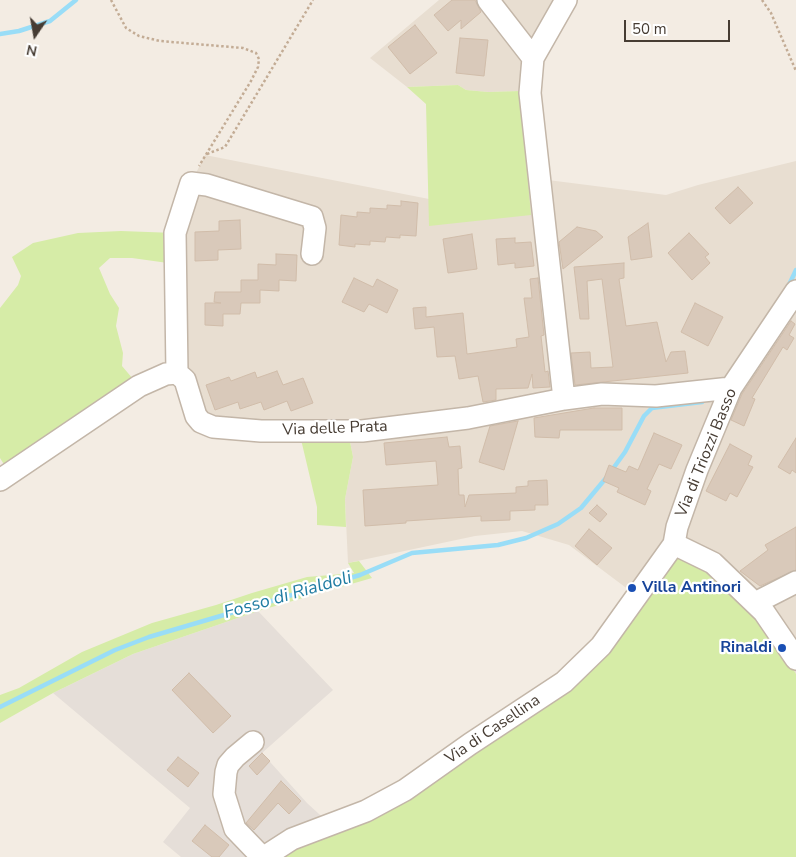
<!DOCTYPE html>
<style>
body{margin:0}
#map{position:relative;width:796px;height:857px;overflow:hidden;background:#f3ece3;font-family:"Nunito Sans",sans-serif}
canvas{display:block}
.north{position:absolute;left:10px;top:10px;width:50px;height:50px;-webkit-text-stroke:4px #fff;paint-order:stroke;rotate:192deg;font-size:14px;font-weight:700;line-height:20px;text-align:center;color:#463c33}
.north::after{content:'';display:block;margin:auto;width:18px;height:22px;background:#463c33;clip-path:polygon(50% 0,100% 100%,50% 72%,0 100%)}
.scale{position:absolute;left:624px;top:20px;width:106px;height:22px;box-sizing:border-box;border:2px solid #463c33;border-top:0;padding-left:6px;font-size:15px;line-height:18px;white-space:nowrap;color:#463c33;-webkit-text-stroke:4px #fff;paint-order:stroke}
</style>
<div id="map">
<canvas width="796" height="857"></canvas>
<div class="north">N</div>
<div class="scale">50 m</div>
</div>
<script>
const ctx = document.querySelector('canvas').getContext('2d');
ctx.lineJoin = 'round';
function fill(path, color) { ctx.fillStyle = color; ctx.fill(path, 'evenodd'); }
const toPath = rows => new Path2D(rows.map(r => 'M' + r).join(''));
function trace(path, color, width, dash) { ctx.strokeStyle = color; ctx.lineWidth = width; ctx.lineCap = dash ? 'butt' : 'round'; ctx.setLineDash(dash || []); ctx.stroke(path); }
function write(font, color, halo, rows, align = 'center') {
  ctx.font = font + ' "Nunito Sans",sans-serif'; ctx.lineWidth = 4.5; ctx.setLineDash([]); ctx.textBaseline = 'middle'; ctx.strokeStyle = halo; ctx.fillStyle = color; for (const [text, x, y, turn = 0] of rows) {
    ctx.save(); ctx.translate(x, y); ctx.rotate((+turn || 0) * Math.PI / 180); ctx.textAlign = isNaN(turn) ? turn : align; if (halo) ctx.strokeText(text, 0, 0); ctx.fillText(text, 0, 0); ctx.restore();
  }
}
fill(toPath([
 [439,0,566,0,533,58,540,179,666,195,698,185,796,161,796,674,755,603,637,596,569,545,522,531,475,536,348,563,345,499,353,457,348,431,213,427,185,380,175,286,191,183,205,155,429,199,429,226,520,91,488,92,466,90,458,85,407,87,370,58]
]), '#e8ded1');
fill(toPath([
 [258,611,333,690,262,753,307,803,331,825,264,857,181,857,163,842,190,808,53,693,133,654]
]), '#e5ded8');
fill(toPath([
 [458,85,466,90,488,92,520,91,531,215,429,226,426,104,407,87],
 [121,231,175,233,175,264,132,258,110,258,99,268,110,294,119,308,116,326,123,353,122,366,139,386,10,474,0,458,0,308,18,285,21,276,12,257,33,243,78,233],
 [299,431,348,431,353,457,345,499,346,527,317,525,317,507],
 [674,544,755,603,796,674,796,857,264,857,366,811,564,682],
 [359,561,372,578,258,611,133,654,53,693,0,723,0,695,19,688,82,652,152,623,216,605,252,593,307,577,354,573,348,563]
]), '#d6eca7');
trace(toPath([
 [0,34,19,31,50,21,76,0],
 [788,287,796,270],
 [612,470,625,452,644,416,652,408,702,402],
 [0,707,115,650,149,637,360,575,412,553,498,545,526,538,558,524,581,508,606,478]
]), '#99ddf7', 4.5);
const building = toPath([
 [452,0,475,0,481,12,461,29,461,20,448,31,434,15,452,0],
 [415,25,437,53,410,74,388,47,415,25],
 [460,38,488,40,484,76,456,73,460,38],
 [738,187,753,203,730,224,715,208,738,187],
 [401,201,418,203,416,236,400,235,400,238,386,237,385,242,370,241,370,245,355,244,355,247,339,245,341,215,357,217,357,212,370,213,370,208,387,209,387,205,401,206,401,201],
 [240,220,241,249,218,250,218,260,195,261,195,232,219,231,219,221,240,220],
 [648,223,652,257,631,260,628,237,648,223],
 [577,227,596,231,603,237,563,269,559,242,577,227],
 [689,233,709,254,705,257,710,263,692,280,668,253,689,233],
 [472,234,477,269,448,273,443,239,472,234],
 [515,238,515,243,531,242,534,266,515,268,515,263,498,265,496,239,515,238],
 [276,254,297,255,296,281,279,280,279,291,260,290,260,303,241,303,240,314,223,314,223,326,205,325,205,303,221,303,214,302,215,292,241,292,241,280,258,280,258,264,276,265,276,254],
 [624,263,624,278,619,279,626,326,657,322,666,362,671,352,685,351,688,373,575,385,571,353,590,352,591,368,613,367,602,279,587,281,589,319,580,319,574,267,624,263],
 [354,278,373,287,377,279,398,290,387,313,369,304,364,312,342,302,354,278],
 [538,278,544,335,541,336,545,372,548,371,550,387,533,388,532,374,528,388,496,389,496,400,483,402,478,376,459,379,455,356,437,357,434,327,415,329,413,308,426,307,426,317,463,313,467,354,517,347,516,339,529,337,524,298,532,298,530,279,538,278],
 [695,303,723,317,708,346,681,332,695,303],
 [791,321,795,324,789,335,794,338,787,350,783,347,752,398,755,399,744,426,731,420,742,394,791,321],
 [277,371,283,385,303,378,313,403,291,411,287,401,264,410,261,402,240,409,238,402,215,410,206,385,229,377,231,381,255,372,257,378,277,371],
 [594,408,622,408,622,430,560,430,559,438,535,437,534,418,594,408],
 [518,421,504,470,479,462,490,426,518,421],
 [654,433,682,445,671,469,659,464,647,489,651,491,645,505,617,492,619,488,603,481,609,465,626,472,629,466,638,470,654,433],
 [447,437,449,447,460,446,462,468,458,469,459,495,464,495,465,507,469,495,516,493,516,487,528,486,528,481,547,480,548,505,535,505,535,510,510,511,510,520,481,521,481,516,406,521,406,523,365,526,363,490,438,485,436,461,386,465,384,443,447,437],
 [796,438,796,473,792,470,790,474,778,467,796,438],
 [730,444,752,456,748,465,753,467,737,497,730,493,726,501,706,491,730,444],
 [597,505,607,514,600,522,589,513,597,505],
 [796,527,796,570,760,586,740,571,768,550,765,545,796,527],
 [589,529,612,548,597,565,575,546,589,529],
 [189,673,231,716,213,733,172,690,189,673],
 [262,753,270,761,257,775,249,766,262,753],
 [178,757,199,773,188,787,167,770,178,757],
 [281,781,301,801,289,814,278,803,254,830,246,823,281,781],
 [205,825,229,845,219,857,212,857,192,841,205,825]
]);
fill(building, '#d9c9ba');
trace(building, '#d1bdaa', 1);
const minor = toPath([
 [488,0,533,58],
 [177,373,175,233,191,183,207,185,312,217,315,228,312,254],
 [564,399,530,93,533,58,566,0],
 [0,480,139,386,166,374,177,373,185,380,196,416,201,422,213,427,261,431,362,431,468,418,564,399,602,394,656,396,731,388],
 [674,544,713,563,764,612,796,659],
 [755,603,796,582],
 [253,742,235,757,228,765,226,772,224,794,235,829,262,857],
 [264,857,292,839,366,811,405,790,470,744,564,682,601,646,674,544,677,527,697,470,731,388,796,291]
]);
trace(minor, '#c3b6a8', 24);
trace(toPath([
 [111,0,126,28,139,36,160,41,243,48,256,53,259,59,258,67,251,81,199,166],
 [762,0,771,13,796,71],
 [207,154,225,147,313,0]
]), '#c3ac95', 2.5, [2.5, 2.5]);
trace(minor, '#fff', 21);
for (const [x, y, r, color] of [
 [632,588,5,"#1a4fb4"],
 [782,648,5,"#1a4fb4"]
]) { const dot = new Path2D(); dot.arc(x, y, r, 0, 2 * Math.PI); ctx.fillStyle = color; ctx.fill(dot); trace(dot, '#fff', 2); }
write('16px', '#463c33', '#fff', [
 ["Via delle Prata",335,429,-2],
 ["Via di Triozzi Basso",707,453,-68],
 ["Via di Casellina",493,730,-34]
]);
write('bold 16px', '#164399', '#fff', [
 ["Villa Antinori",642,588],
 ["Rinaldi",772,648,"right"]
], 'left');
write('italic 18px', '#1f7ca2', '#fff', [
 ["Fosso di Rialdoli",288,596,-16]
]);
</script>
